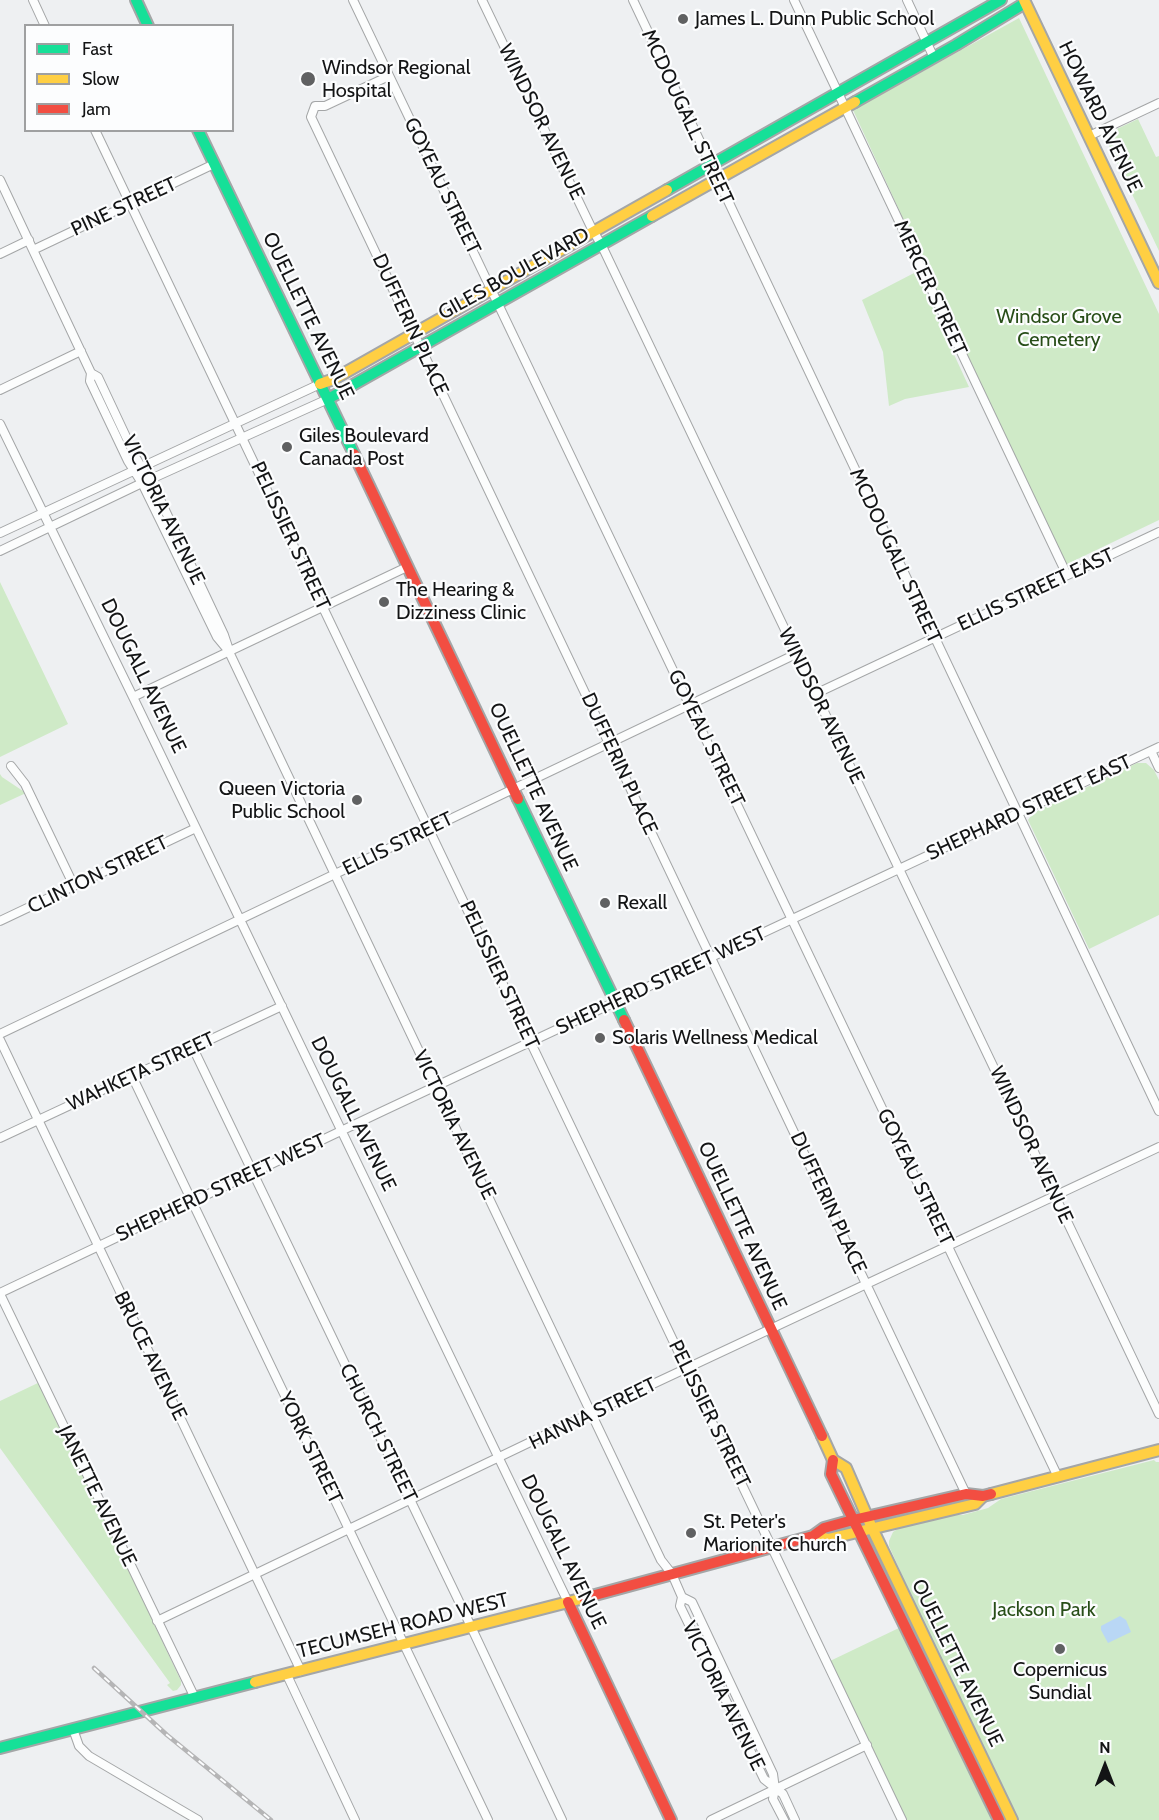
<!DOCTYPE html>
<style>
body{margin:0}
#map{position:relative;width:1159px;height:1820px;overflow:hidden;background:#eef0f2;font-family:Cabin,sans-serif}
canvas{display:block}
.legend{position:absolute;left:24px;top:24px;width:210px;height:108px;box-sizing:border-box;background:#fcfdfe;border:2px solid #9fa0a1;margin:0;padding:8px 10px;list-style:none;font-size:18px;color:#131415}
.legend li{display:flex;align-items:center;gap:12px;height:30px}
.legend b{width:30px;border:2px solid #9fa0a1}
.north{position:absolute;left:1075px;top:1736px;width:60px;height:60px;-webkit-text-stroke:4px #fcfdfe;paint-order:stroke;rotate:0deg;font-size:16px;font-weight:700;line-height:24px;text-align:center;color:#131415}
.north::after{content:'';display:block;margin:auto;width:21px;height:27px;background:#131415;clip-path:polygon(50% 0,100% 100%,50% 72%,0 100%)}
</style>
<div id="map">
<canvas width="1159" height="1820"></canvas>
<ul class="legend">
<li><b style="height:8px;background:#16e098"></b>Fast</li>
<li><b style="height:8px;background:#ffcf43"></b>Slow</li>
<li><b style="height:8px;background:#f24e42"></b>Jam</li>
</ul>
<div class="north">N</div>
</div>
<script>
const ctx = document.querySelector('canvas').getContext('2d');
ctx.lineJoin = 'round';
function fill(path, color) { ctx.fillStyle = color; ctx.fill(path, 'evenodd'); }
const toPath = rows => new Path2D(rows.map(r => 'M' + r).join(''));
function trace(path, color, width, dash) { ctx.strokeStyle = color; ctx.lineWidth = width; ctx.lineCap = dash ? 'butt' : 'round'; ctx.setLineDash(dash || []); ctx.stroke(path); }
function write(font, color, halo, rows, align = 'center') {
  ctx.font = font + ' Cabin,sans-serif'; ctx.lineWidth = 4.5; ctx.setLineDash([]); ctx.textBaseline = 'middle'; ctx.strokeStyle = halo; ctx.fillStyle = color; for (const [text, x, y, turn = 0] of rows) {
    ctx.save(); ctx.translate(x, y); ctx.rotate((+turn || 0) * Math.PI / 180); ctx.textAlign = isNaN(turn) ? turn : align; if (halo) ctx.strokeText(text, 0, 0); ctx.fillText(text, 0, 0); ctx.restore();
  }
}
fill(toPath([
 [1019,18,1159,314,1159,520,1063,566,853,110],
 [1138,119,1156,157,1159,156,1159,251,1104,135],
 [916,272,969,387,905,399,889,406,883,352,862,300],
 [0,582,68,724,0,757],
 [1137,763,1146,763,1154,770,1159,780,1159,915,1089,949,1028,820,1033,813],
 [0,774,2,777,26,793,0,805],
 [40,1382,181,1681,181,1685,177,1690,173,1691,167,1685,170,1683,0,1448,0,1401],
 [1154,1460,1156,1462,1159,1462,1159,1820,1017,1820,923,1622,889,1546,889,1541,893,1532,899,1528,946,1515,963,1515,988,1508,1001,1499],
 [901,1627,994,1820,907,1820,830,1661]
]), '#cfeac7');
fill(toPath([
 [1120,1616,1126,1620,1131,1632,1108,1643,1101,1630,1101,1626]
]), '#b9d7f5');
const street = toPath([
 [33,0,45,26],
 [353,0,1058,1477],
 [482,0,591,227,602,246,1159,1414],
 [633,0,1159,1111],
 [794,0,1067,575],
 [907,0,934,58],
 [389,76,325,106,315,106,311,117,966,1494],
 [95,130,902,1820],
 [1089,136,1159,103],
 [0,180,91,373,90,381,128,461,142,483,217,637,227,649],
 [33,250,214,164],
 [0,254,29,240],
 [91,373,98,377,136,458,156,491,224,635,231,656,661,1560,672,1574,682,1597,680,1606,764,1779,783,1794,795,1820],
 [0,390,81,351],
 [0,424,133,697,568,1602],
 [0,533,320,384],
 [0,551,142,483,328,399],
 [815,694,1159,532],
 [133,697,407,567],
 [1151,751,1159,768],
 [11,766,25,784,74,886],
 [0,921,196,828],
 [0,1034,796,654],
 [0,1040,301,1671],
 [193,1048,466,1616,562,1820],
 [132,1076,488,1820],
 [0,1138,282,1006],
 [0,1293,383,1111,1159,747],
 [0,1294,195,1698],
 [682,1597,692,1602,773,1774,775,1789,773,1799,784,1820],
 [157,1621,591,1413,1159,1147],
 [287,1675,355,1820],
 [73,1729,79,1746,89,1756,198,1820],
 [711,1820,867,1745]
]);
const fast = toPath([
 [136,0,148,26],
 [855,102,956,45,1025,3],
 [198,130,354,454],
 [667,190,1001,0],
 [328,399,652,216],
 [518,799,624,1020],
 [0,1748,255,1682]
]);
const slow = toPath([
 [1024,0,1159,283],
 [652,216,855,102],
 [320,384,334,379,667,190],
 [822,1436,833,1460,846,1468,872,1528,1012,1820],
 [991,1494,1159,1450],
 [813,1536,828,1539,975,1504,983,1496],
 [255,1682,584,1598]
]);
const jam = toPath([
 [354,454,518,799],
 [624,1020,822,1436],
 [833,1460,831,1474,999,1820],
 [584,1598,813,1536,824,1528,853,1520,966,1494,983,1496,991,1494],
 [568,1602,671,1820]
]);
trace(street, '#a4a6a7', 10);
trace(fast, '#a4a6a7', 14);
trace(slow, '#a4a6a7', 14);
trace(jam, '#a4a6a7', 14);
trace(street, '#fcfdfd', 8);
trace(fast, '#16e098', 10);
trace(slow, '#ffcf43', 10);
trace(jam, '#f24e42', 10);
const rail = toPath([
 [94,1668,167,1735,271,1820]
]);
trace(rail, '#b5b5b6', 4.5);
trace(rail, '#fcfdfe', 2, [7]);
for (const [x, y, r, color] of [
 [683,19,6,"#606162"],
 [308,79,8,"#606162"],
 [287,447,6,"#606162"],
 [384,602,6,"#606162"],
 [357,800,6,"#606162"],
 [605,903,6,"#606162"],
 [600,1038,6,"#606162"],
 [691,1533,6,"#606162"],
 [1060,1649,6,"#606162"]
]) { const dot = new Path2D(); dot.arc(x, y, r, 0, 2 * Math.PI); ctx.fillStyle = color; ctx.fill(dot); trace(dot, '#fcfdfe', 2); }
write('20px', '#131415', '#fcfdfe', [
 ["James L. Dunn Public School",695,19],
 ["Windsor Regional",322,68],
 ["Hospital",322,91],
 ["Giles Boulevard",299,436],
 ["Canada Post",299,459],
 ["The Hearing &",396,590],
 ["Dizziness Clinic",396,613],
 ["Queen Victoria",345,789,"right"],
 ["Public School",345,812,"right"],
 ["Rexall",617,903],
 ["Solaris Wellness Medical",612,1038],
 ["St. Peter's",703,1522],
 ["Marionite Church",703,1545],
 ["Copernicus",1060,1670,"center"],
 ["Sundial",1060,1693,"center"]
], 'left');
write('20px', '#131415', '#fcfdfe', [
 ["MCDOUGALL STREET",687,117,65],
 ["HOWARD AVENUE",1100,117,64],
 ["WINDSOR AVENUE",541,122,64],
 ["GOYEAU STREET",442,186,64],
 ["PINE STREET",124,207,-25],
 ["GILES BOULEVARD",514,274,-29],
 ["MERCER STREET",930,288,65],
 ["OUELLETTE AVENUE",308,316,64],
 ["DUFFERIN PLACE",410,325,65],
 ["VICTORIA AVENUE",163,510,64],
 ["PELISSIER STREET",290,536,65],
 ["MCDOUGALL STREET",895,556,65],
 ["ELLIS STREET EAST",1036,590,-25],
 ["DOUGALL AVENUE",143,676,64],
 ["WINDSOR AVENUE",821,706,64],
 ["GOYEAU STREET",706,738,64],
 ["DUFFERIN PLACE",619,764,65],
 ["OUELLETTE AVENUE",533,787,65],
 ["SHEPHARD STREET EAST",1029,808,-25],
 ["ELLIS STREET",398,844,-26],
 ["CLINTON STREET",98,875,-26],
 ["PELISSIER STREET",499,975,65],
 ["SHEPHERD STREET WEST",661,981,-25],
 ["WAHKETA STREET",141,1072,-25],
 ["DOUGALL AVENUE",353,1114,64],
 ["VICTORIA AVENUE",454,1125,64],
 ["WINDSOR AVENUE",1031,1145,65],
 ["GOYEAU STREET",915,1177,64],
 ["SHEPHERD STREET WEST",221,1188,-25],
 ["DUFFERIN PLACE",828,1203,65],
 ["OUELLETTE AVENUE",742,1226,65],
 ["BRUCE AVENUE",150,1356,64],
 ["HANNA STREET",593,1414,-26],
 ["PELISSIER STREET",709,1414,64],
 ["CHURCH STREET",378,1433,64],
 ["YORK STREET",310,1448,64],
 ["JANETTE AVENUE",97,1496,64],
 ["DOUGALL AVENUE",563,1552,64],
 ["TECUMSEH ROAD WEST",403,1626,-14],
 ["OUELLETTE AVENUE",957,1663,64],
 ["VICTORIA AVENUE",723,1696,64]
]);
write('20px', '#284e18', '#fcfdfe', [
 ["Windsor Grove",1059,317],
 ["Cemetery",1059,340],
 ["Jackson Park",1044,1610]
]);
</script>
